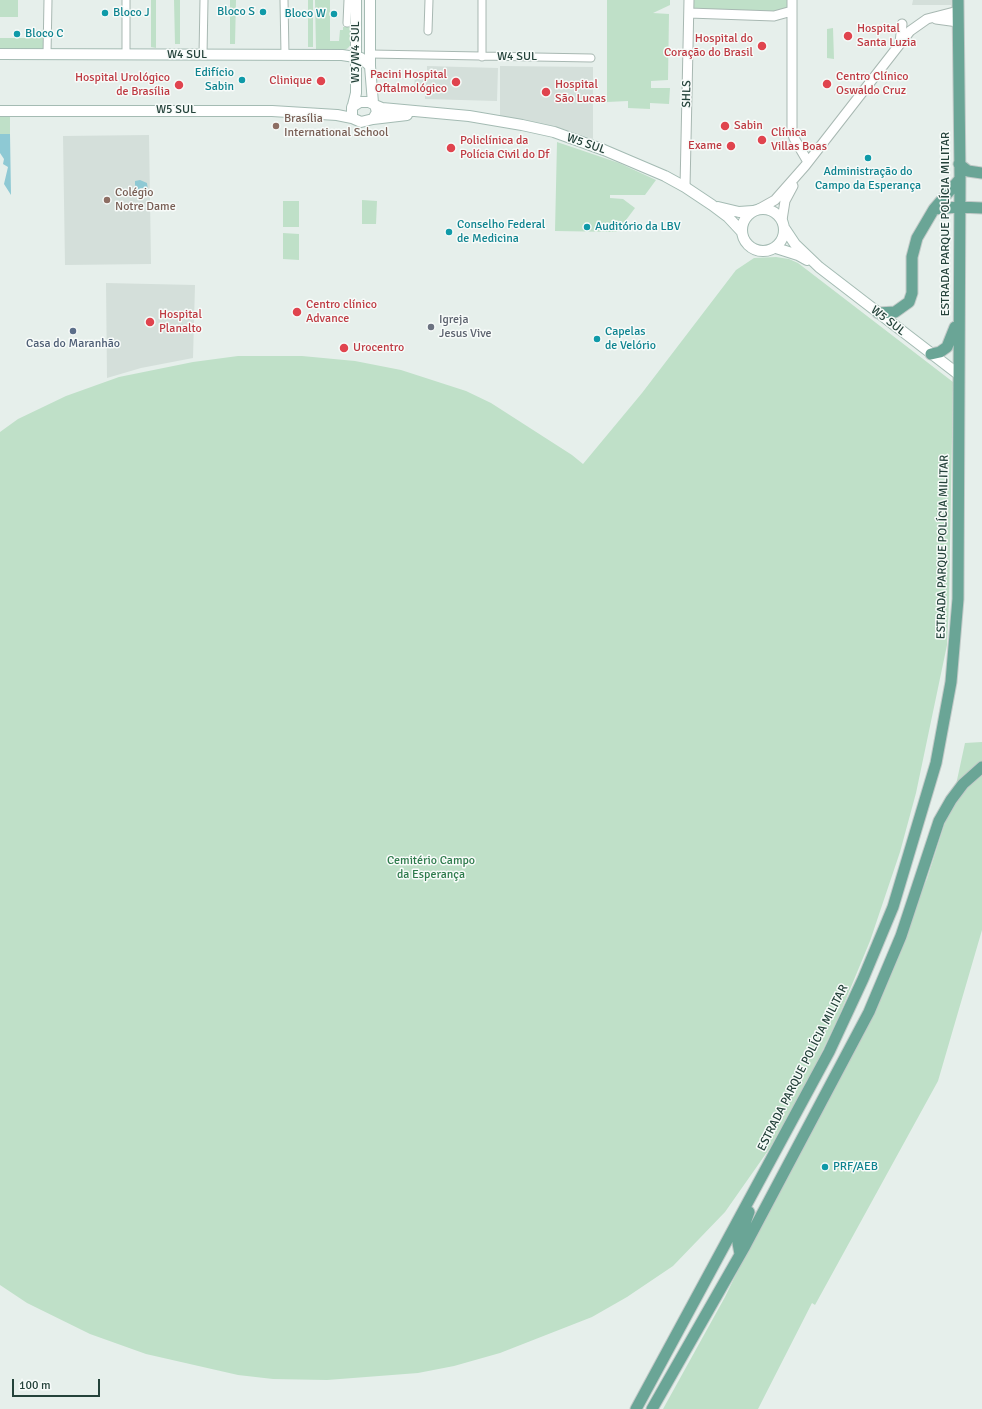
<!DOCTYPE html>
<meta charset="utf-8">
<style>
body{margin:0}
#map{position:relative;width:982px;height:1409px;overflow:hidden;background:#e6efeb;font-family:Signika,sans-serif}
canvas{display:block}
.scale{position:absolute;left:12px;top:1379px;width:88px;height:18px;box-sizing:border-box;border:2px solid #24423a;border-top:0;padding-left:5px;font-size:12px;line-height:14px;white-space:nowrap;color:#24423a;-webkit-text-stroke:3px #f7fbf9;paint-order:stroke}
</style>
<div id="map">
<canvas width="982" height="1409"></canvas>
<div class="scale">100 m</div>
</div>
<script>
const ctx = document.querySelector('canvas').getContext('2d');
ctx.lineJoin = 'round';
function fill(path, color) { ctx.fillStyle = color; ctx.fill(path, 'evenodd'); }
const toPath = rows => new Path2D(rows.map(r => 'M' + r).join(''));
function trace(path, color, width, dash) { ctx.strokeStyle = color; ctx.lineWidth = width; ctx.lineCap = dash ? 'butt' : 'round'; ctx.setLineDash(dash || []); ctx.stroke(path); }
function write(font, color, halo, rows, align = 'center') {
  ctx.font = font + ' Signika,sans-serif'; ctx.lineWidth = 3; ctx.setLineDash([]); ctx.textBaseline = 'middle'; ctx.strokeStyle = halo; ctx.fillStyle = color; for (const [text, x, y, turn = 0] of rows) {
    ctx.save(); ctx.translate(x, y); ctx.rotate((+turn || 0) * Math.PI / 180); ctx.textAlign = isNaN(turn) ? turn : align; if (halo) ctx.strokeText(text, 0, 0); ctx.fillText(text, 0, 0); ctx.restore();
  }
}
fill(toPath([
 [913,0,951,0,951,5,912,5],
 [427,66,498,68,497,101,425,99,425,93,414,93,415,71,427,71],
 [500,66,593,67,593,139,563,129,500,118],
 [149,135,151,264,65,265,63,136],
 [106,283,195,285,193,358,141,368,107,378]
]), '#d4dfda');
fill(toPath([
 [0,0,18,0,18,17,0,17],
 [151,0,156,0,156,48,151,47],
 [174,0,180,0,180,44,175,44],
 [230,0,236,0,235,44,230,44],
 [308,0,313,0,313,47,308,47],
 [315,0,330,0,330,41,339,41,340,30,343,30,343,27,356,27,353,42,348,48,345,50,316,49],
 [607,0,670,0,670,5,653,13,669,14,668,80,651,81,651,88,670,88,669,104,650,103,650,109,628,108,628,101,607,102],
 [689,0,792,0,792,11,780,16,689,13],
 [833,28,834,59,827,58,827,29],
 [33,30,45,30,45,46,43,50,0,49,0,38,33,38],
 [0,117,10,117,10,134,0,134],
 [557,142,619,163,656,180,645,195,610,195,610,198,623,199,635,208,617,232,555,231],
 [362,200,377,201,376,224,362,224],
 [283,201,299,201,299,227,283,227],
 [283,233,299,234,299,260,283,259],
 [776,257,789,259,798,263,953,382,949,601,947,645,916,793,900,852,870,941,839,1016,806,1085,772,1145,725,1212,673,1266,627,1297,592,1317,500,1353,454,1366,418,1373,327,1380,273,1379,238,1375,146,1354,90,1334,27,1303,0,1285,0,432,18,419,66,396,119,377,193,362,238,356,302,356,355,361,401,370,466,391,491,403,572,455,583,464,642,393,736,270,754,258],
 [982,742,982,930,938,1081,815,1305,812,1303,758,1409,663,1409,725,1297,754,1237,861,1032,927,879,954,794,965,743]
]), '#bfe0c8');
fill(toPath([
 [0,134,10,134,11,195,4,184,8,167,3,164,4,159,0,153],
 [140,180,147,183,148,191,142,188,137,190,135,188,135,181]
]), '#8ec9d4');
const minor = toPath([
 [284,0,285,54],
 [347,23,348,0],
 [428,31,429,0],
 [47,54,48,0],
 [370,54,591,58],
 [126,55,126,0],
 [203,55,204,0],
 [482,57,482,0]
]);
const tertiary = toPath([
 [792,0,792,131,794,138,808,162],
 [689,13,774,16,792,11],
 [936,19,958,22],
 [900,43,902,24],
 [685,187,689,0],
 [759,209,775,200,805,166,910,31,927,19,958,11],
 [782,220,785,201,793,186]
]);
const secondary = toPath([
 [370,0,370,66,373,103],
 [0,54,342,55,361,58,370,66],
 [360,102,369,102,375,105,377,112,373,119,361,122,352,118,352,107,360,102],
 [353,105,356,93,356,0],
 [375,105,382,108,469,116,522,125,554,132,604,150,665,176,685,187,712,205,728,217,742,232],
 [0,111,272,111,337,115,352,118],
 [373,119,407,115],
 [718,207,739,212,753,211],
 '742 230a21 21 0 1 1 42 0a21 21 0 1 1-42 0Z',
 [785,229,795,244,819,267,958,374],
 [776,248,798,255,807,260]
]);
const primary = toPath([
 [959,164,968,171,982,173],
 [934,209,959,207,982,208],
 [878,313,895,312,909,302,912,293,912,257,917,238,934,209,959,180],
 [931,354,940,352,947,347,955,327],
 [740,1254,738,1243,749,1212],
 [636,1409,829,1052,863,979,893,907,936,763,951,682,958,599,960,175,958,0],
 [652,1409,745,1246,869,1012,901,936,939,821,951,800,963,784,982,767]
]);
trace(minor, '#a8b8b2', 9);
trace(tertiary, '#a8b8b2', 11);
trace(secondary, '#a4bbb3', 12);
trace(primary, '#c2cac8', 13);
trace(minor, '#fff', 7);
trace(tertiary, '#fff', 9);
trace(secondary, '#fff', 10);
trace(primary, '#6aa596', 11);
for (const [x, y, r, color] of [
 [263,12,4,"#0f9aa8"],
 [105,13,4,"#0f9aa8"],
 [334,14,4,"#0f9aa8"],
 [17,34,4,"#0f9aa8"],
 [848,36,5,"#e0444e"],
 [762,46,5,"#e0444e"],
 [242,80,4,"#0f9aa8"],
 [321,81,5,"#e0444e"],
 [456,82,5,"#e0444e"],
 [827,84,5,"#e0444e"],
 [179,85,5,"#e0444e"],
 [546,92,5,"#e0444e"],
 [276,126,4,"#8d6e63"],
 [725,126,5,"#e0444e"],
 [762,140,5,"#e0444e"],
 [731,146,5,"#e0444e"],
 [451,148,5,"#e0444e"],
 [868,158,4,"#0f9aa8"],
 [107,200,4,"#8d6e63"],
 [587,227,4,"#0f9aa8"],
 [449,232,4,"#0f9aa8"],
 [297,312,5,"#e0444e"],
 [150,322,5,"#e0444e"],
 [431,327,4,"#6b7280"],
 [73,331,4,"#5c6f8a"],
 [597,339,4,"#0f9aa8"],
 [344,348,5,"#e0444e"],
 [825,1167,4,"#0f9aa8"]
]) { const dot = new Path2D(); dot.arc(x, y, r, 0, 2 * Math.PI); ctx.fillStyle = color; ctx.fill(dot); trace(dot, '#f7fbf9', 1.5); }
write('12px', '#0d838f', '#f7fbf9', [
 ["Bloco S",255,12,"right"],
 ["Bloco J",113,13],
 ["Bloco W",326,14,"right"],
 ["Bloco C",25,34],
 ["Edifício",234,73,"right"],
 ["Sabin",234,87,"right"],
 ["Administração do",868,172,"center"],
 ["Campo da Esperança",868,186,"center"],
 ["Conselho Federal",457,225],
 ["de Medicina",457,239],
 ["Auditório da LBV",595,227],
 ["Capelas",605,332],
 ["de Velório",605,346],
 ["PRF/AEB",833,1167]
], 'left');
write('12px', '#be3a42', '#f7fbf9', [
 ["Hospital",857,29],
 ["Santa Luzia",857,43],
 ["Hospital do",753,39,"right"],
 ["Coração do Brasil",753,53,"right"],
 ["Pacini Hospital",447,75,"right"],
 ["Oftalmológico",447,89,"right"],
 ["Centro Clínico",836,77],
 ["Oswaldo Cruz",836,91],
 ["Hospital Urológico",170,78,"right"],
 ["de Brasília",170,92,"right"],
 ["Clinique",312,81,"right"],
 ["Hospital",555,85],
 ["São Lucas",555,99],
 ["Sabin",734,126],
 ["Clínica",771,133],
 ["Villas Boas",771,147],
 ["Policlínica da",460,141],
 ["Polícia Civil do Df",460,155],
 ["Exame",722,146,"right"],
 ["Centro clínico",306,305],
 ["Advance",306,319],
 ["Hospital",159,315],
 ["Planalto",159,329],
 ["Urocentro",353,348]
], 'left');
write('12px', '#24423a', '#f7fbf9', [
 ["W3/W4 SUL",356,52,-90],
 ["W4 SUL",187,55],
 ["W4 SUL",517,57],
 ["SHLS",687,94,-89],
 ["W5 SUL",176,110],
 ["W5 SUL",586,144,19],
 ["ESTRADA PARQUE POLÍCIA MILITAR",946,224,-90],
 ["W5 SUL",888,321,38],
 ["ESTRADA PARQUE POLÍCIA MILITAR",943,547,-89],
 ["ESTRADA PARQUE POLÍCIA MILITAR",803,1068,-63]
]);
write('12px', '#785e54', '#f7fbf9', [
 ["Brasília",284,119],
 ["International School",284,133],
 ["Colégio",115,193],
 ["Notre Dame",115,207]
], 'left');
write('12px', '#5b616d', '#f7fbf9', [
 ["Igreja",439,320],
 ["Jesus Vive",439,334]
], 'left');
write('12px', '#4e5e75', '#f7fbf9', [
 ["Casa do Maranhão",73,344]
]);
write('12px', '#2d7a4b', '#f7fbf9', [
 ["Cemitério Campo",431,861],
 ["da Esperança",431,875]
]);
</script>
